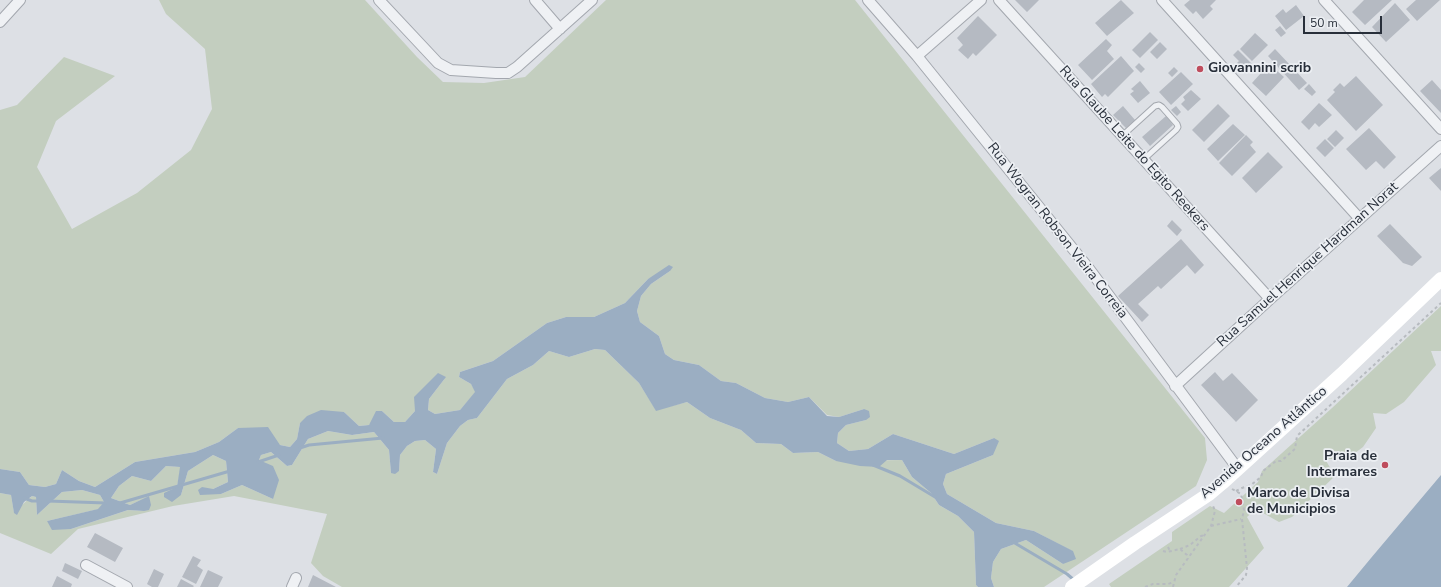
<!DOCTYPE html>
<meta charset="utf-8">
<style>
body{margin:0}
#map{position:relative;width:1441px;height:587px;overflow:hidden;background:#dde0e5;font-family:"Nunito Sans",sans-serif}
canvas{display:block}
.scale{position:absolute;left:1303px;top:16px;width:79px;height:18px;box-sizing:border-box;border:2px solid #282f3a;border-top:0;padding-left:5px;font-size:12px;line-height:14px;white-space:nowrap;color:#282f3a;-webkit-text-stroke:3px #eceff3;paint-order:stroke}
</style>
<div id="map">
<canvas width="1441" height="587"></canvas>
<div class="scale">50 m</div>
</div>
<script>
const ctx = document.querySelector('canvas').getContext('2d');
ctx.lineJoin = 'round';
function fill(path, color) { ctx.fillStyle = color; ctx.fill(path, 'evenodd'); }
const toPath = rows => new Path2D(rows.map(r => 'M' + r).join(''));
function trace(path, color, width, dash) { ctx.strokeStyle = color; ctx.lineWidth = width; ctx.lineCap = dash ? 'butt' : 'round'; ctx.setLineDash(dash || []); ctx.stroke(path); }
function write(font, color, halo, rows, align = 'center') {
  ctx.font = font + ' "Nunito Sans",sans-serif'; ctx.lineWidth = 3.5; ctx.setLineDash([]); ctx.textBaseline = 'middle'; ctx.strokeStyle = halo; ctx.fillStyle = color; for (const [text, x, y, turn = 0] of rows) {
    ctx.save(); ctx.translate(x, y); ctx.rotate((+turn || 0) * Math.PI / 180); ctx.textAlign = isNaN(turn) ? turn : align; if (halo) ctx.strokeText(text, 0, 0); ctx.fillText(text, 0, 0); ctx.restore();
  }
}
fill(toPath([
 [159,0,365,0,417,57,443,82,484,83,525,77,606,0,855,0,1205,438,1207,460,1196,486,1044,587,994,587,991,578,993,562,1001,549,1026,540,1063,564,1072,551,1034,531,996,523,947,494,943,484,946,474,993,455,994,438,954,454,893,434,868,449,849,451,837,443,838,433,846,425,866,420,864,409,839,417,827,415,809,397,788,402,765,398,736,383,721,381,699,365,674,360,665,354,659,336,640,322,637,311,641,296,651,284,670,271,648,279,625,303,594,317,566,317,547,323,493,361,460,372,459,377,471,384,476,392,460,410,435,414,428,410,429,399,446,377,405,422,394,422,382,411,369,425,359,426,344,412,300,423,297,439,290,447,280,445,238,428,219,442,195,452,135,462,95,487,79,481,62,470,56,484,45,487,29,485,20,472,0,469,0,110,17,105,64,57,115,76,56,121,37,167,72,229,137,193,191,150,212,109,205,49,166,14],
 [1441,306,1441,351,1431,351,1436,365,1404,402,1386,414,1373,413,1376,428,1363,447,1347,459,1325,459,1335,476,1292,517,1279,522,1256,509,1247,517,1264,548,1229,587,1111,587,1109,584,1172,541,1172,532,1210,506,1224,513,1258,482,1262,471,1332,408],
 [595,349,605,350,639,383,656,410,687,402,710,418,741,430,756,443,781,444,793,453,818,452,836,461,902,460,912,477,931,493,939,505,958,516,974,532,976,585,978,587,342,587,323,576,311,563,327,514,234,496,173,506,78,529,51,554,0,533,0,493,11,495,14,512,32,496,36,497,37,515,62,492,82,490,100,495,104,502,99,509,47,521,71,529,128,510,144,511,148,497,130,505,111,498,119,486,132,476,151,481,166,466,181,467,177,487,181,495,188,471,213,455,226,461,228,482,213,489,221,494,242,485,273,499,259,460,261,455,271,452,287,466,292,465,308,439,328,431,352,435,374,432,389,450,391,473,399,471,400,455,407,446,415,441,425,440,436,449,433,472,437,474,447,443,460,426,468,420,477,418,507,379,533,365,549,351,569,357]
]), '#c3cebf');
fill(toPath([
 [669,265,673,267,670,271,651,284,641,296,637,311,640,322,659,336,665,354,674,360,699,365,721,381,736,383,765,398,788,402,809,397,827,416,839,417,864,409,869,411,870,417,866,420,846,425,838,433,837,443,849,451,868,449,893,434,954,454,994,438,999,441,993,455,946,474,943,484,947,494,996,523,1034,531,1073,551,1076,559,1063,564,1026,540,1001,549,993,562,991,578,994,587,978,587,976,585,974,532,958,516,939,505,931,493,912,477,902,460,887,460,879,467,860,466,836,461,818,452,793,453,781,444,756,443,741,430,710,418,687,402,656,411,639,383,605,350,595,349,569,357,549,351,533,365,507,379,477,418,468,420,460,426,447,443,437,474,433,472,436,449,425,440,415,441,407,446,400,455,399,471,395,474,391,473,389,450,374,432,352,435,328,431,308,439,292,465,287,466,271,452,261,455,259,460,273,466,279,480,273,499,242,485,221,494,200,495,198,490,202,487,213,489,228,482,226,461,213,455,188,471,181,495,172,502,164,497,164,493,177,487,180,467,166,466,151,481,132,476,119,486,111,498,130,505,149,496,151,505,149,510,144,511,128,510,71,529,52,530,47,521,98,509,104,502,100,495,82,490,62,492,37,515,36,497,32,496,24,502,17,515,14,513,11,495,0,493,0,469,20,472,29,485,45,487,56,484,62,470,79,481,95,487,135,462,195,452,219,442,238,428,268,427,280,445,290,447,297,439,300,423,307,416,321,410,344,412,359,426,369,425,376,411,382,411,394,422,405,422,415,411,414,397,438,373,446,377,429,399,428,410,435,414,460,410,475,392,471,384,459,377,460,372,493,361,547,323,566,317,594,317,625,303,648,279],
 [1441,475,1441,587,1347,587,1371,558]
]), '#9baec2');
trace(toPath([
 [300,448,309,445,383,438],
 [258,462,279,455],
 [873,465,900,476,935,497],
 [24,498,32,501,40,501],
 [48,501,106,503],
 [120,503,230,471],
 [1013,542,1067,574,1074,580]
]), '#9baec2', 3);
fill(toPath([
 [1015,0,1039,0,1027,12],
 [1121,0,1134,13,1107,36,1095,23],
 [1190,0,1216,0,1210,6,1213,9,1203,19,1196,11,1193,14,1184,5],
 [1364,0,1392,0,1365,25,1352,12],
 [1416,0,1440,0,1417,21,1406,9],
 [1395,3,1410,20,1386,42,1372,27],
 [1296,5,1304,16,1286,30,1275,16,1283,9,1286,13],
 [978,16,997,35,976,56,973,53,968,59,958,50,963,45,957,38],
 [1280,26,1286,33,1281,37,1275,30],
 [1150,32,1158,40,1140,58,1132,50],
 [1255,33,1268,45,1252,61,1240,49],
 [1106,39,1112,45,1107,51,1114,59,1092,80,1078,65],
 [1160,42,1167,49,1157,59,1150,52],
 [1275,49,1307,83,1299,90,1268,56],
 [1238,50,1254,66,1245,74,1235,65,1239,61,1233,55],
 [1121,56,1134,71,1108,97,1105,94,1102,97,1091,84],
 [1139,63,1145,69,1141,73,1135,67],
 [1269,64,1284,77,1266,96,1252,83],
 [1174,67,1178,71,1172,77,1168,73],
 [1181,72,1193,84,1171,105,1159,92],
 [1356,76,1383,105,1356,131,1327,100,1335,92,1333,90,1340,83,1344,87],
 [1432,80,1441,90,1441,113,1420,91],
 [1140,81,1150,93,1138,103,1130,94,1134,91,1131,89],
 [1309,84,1316,92,1312,96,1304,89],
 [1191,90,1201,99,1188,111,1181,104,1185,100,1183,97],
 [1319,103,1332,115,1319,127,1315,123,1309,130,1301,122],
 [1218,104,1230,116,1204,142,1192,130],
 [1123,106,1135,120,1126,128,1113,115],
 [1176,106,1181,112,1177,116,1171,110],
 [1166,116,1173,125,1150,146,1142,137],
 [1233,124,1245,135,1218,161,1207,149],
 [1369,128,1396,157,1384,169,1376,161,1366,170,1346,149],
 [1336,130,1344,138,1335,147,1327,139],
 [1246,135,1253,142,1250,145,1256,152,1232,176,1219,163],
 [1325,139,1334,148,1325,157,1316,148],
 [1268,152,1283,167,1256,193,1242,178],
 [1441,168,1441,191,1429,178],
 [1172,220,1182,230,1177,236,1167,226],
 [1390,224,1422,257,1412,266,1403,263,1377,236],
 [1181,239,1204,265,1195,274,1187,265,1161,289,1158,286,1138,304,1149,315,1142,322,1118,296],
 [1215,372,1223,381,1232,373,1258,400,1236,422,1201,385],
 [95,533,123,548,115,562,87,547],
 [193,556,201,560,197,566,203,570,196,584,182,577],
 [65,563,82,571,78,579,62,571],
 [154,569,164,574,158,587,152,587,147,584],
 [208,570,223,577,218,587,200,587],
 [313,575,336,587,308,587],
 [57,576,72,584,71,587,52,587],
 [181,579,194,586,193,587,177,587]
]), '#b5bac2');
const lane = toPath([
 [1122,136,1155,106,1159,105,1162,107,1177,124,1178,127,1176,130,1143,160]
]);
const street = toPath([
 [379,0,438,63,451,70,496,73,508,73,517,67,592,0],
 [535,0,560,29],
 [868,0,917,56,1090,270,1238,469],
 [999,0,1270,299],
 [1162,0,1359,218],
 [1324,0,1441,129],
 [0,22,20,0],
 [917,56,981,0],
 [1175,386,1270,299,1441,146],
 [86,565,127,587],
 [292,587,296,578]
]);
trace(lane, '#a3a7ae', 7);
trace(street, '#a3a7ae', 12);
trace(toPath([
 [1232,489,1241,494,1244,510,1242,519,1247,568,1246,575,1236,587],
 [1236,491,1242,488,1251,485,1261,477,1263,471,1276,461,1281,461,1295,449,1297,436,1441,303],
 [1211,526,1241,519],
 [1168,547,1170,551],
 [1180,549,1190,545,1201,536,1205,535],
 [1163,551,1167,552,1180,549,1187,555,1188,559],
 [1145,587,1153,584,1168,584,1174,582],
 [1173,587,1176,575,1211,526,1215,511,1213,506]
]), '#b7bbc0', 2, [3, 3]);
trace(lane, '#eff1f4', 5);
trace(street, '#eff1f4', 10);
trace(toPath([
 [1072,587,1135,543,1209,494,1222,483,1342,374,1441,279]
]), '#fff', 14);
for (const [x, y, r, color] of [
 [1200,69,4,"#bf4d5d"],
 [1385,465,4,"#bf4d5d"],
 [1239,502,4,"#bf4d5d"]
]) { const dot = new Path2D(); dot.arc(x, y, r, 0, 2 * Math.PI); ctx.fillStyle = color; ctx.fill(dot); trace(dot, '#eceff3', 1.5); }
write('bold 14px', '#282f3a', '#eceff3', [
 ["Giovannini scrib",1208,69],
 ["Praia de",1377,457,"right"],
 ["Intermares",1377,473,"right"],
 ["Marco de Divisa",1247,494],
 ["de Municipios",1247,510]
], 'left');
write('14px', '#282f3a', '#eceff3', [
 ["Rua Glaube Leite do Egito Reekers",1134,149,48],
 ["Rua Wogran Robson Vieira Correia",1057,231,52],
 ["Rua Samuel Henrique Hardman Norat",1308,265,-42],
 ["Avenida Oceano Atlântico",1264,443,-41]
]);
</script>
